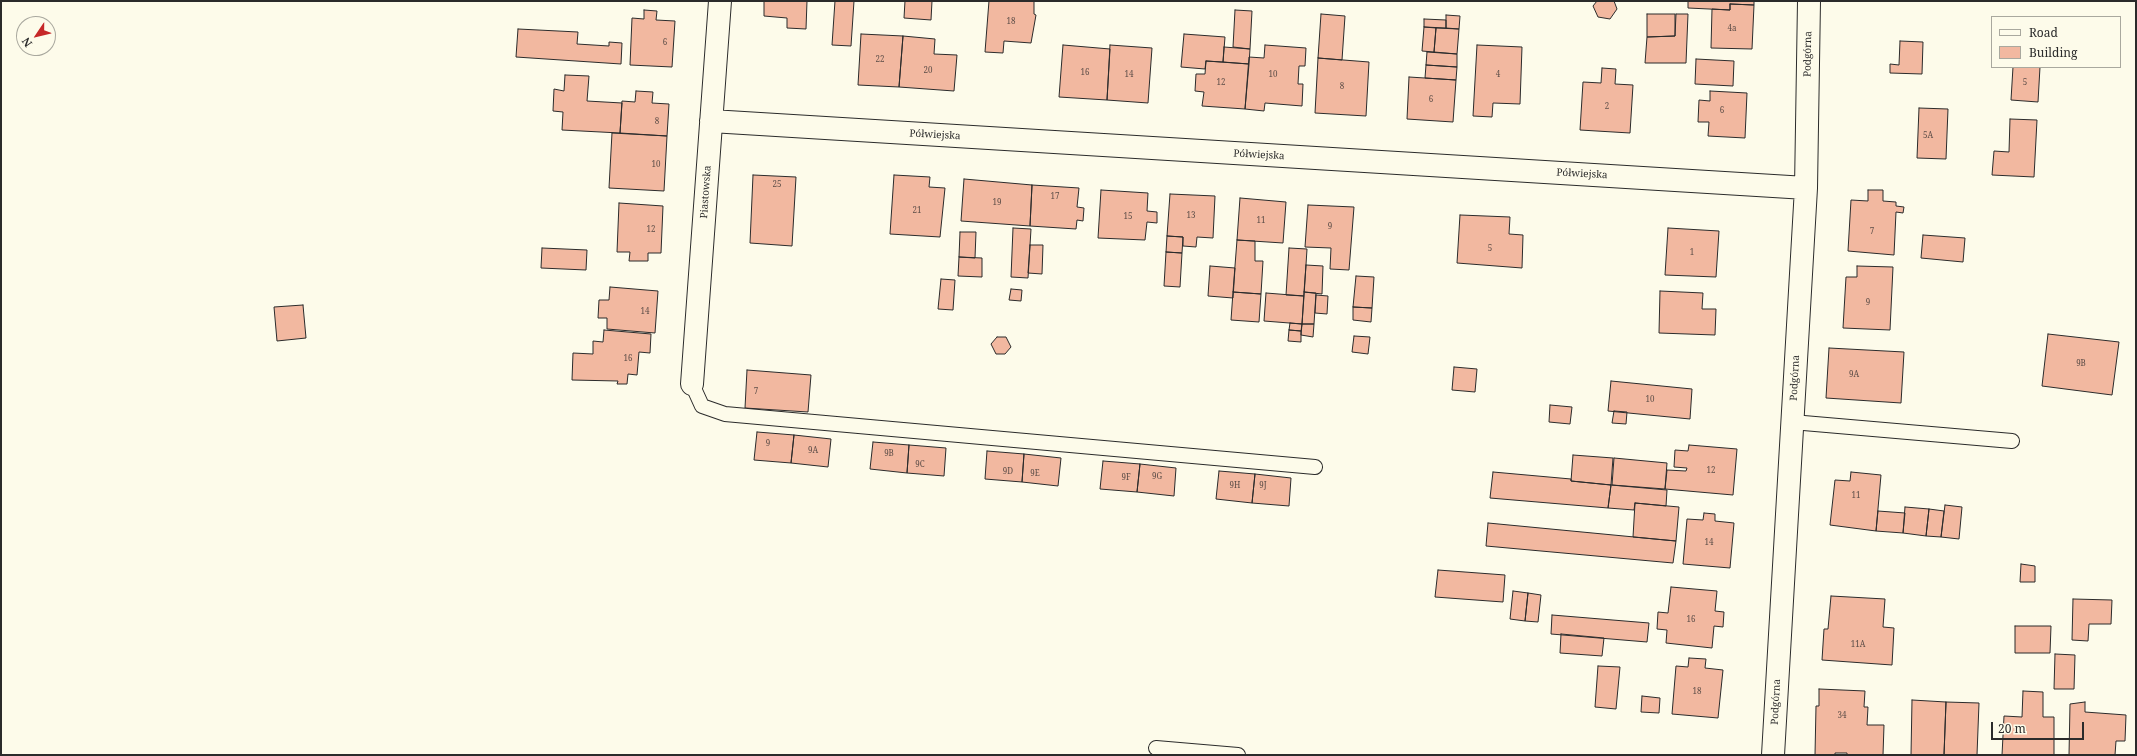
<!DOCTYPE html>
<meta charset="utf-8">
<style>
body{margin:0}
#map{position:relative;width:2137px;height:756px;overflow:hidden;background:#fdfbea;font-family:"Noto Serif",serif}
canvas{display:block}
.frame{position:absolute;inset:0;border:2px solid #2b2b2b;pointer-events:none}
.legend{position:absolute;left:1991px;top:16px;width:130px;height:52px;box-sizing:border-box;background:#fdfbea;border:1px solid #a9a89e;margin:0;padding:5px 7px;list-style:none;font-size:12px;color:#2b2b2b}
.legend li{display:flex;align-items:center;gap:8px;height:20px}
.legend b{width:20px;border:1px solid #a9a89e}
.north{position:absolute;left:16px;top:16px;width:40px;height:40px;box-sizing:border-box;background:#fdfbea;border:1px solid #a9a89e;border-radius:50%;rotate:235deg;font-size:11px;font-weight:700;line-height:16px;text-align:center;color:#2b2b2b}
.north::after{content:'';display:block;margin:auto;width:14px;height:18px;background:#c62828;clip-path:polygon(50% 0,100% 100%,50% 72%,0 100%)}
.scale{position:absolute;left:1991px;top:722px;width:93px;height:18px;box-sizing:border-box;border:2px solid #2b2b2b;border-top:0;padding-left:5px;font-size:12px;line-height:14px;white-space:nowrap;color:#2b2b2b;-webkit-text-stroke:3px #fdfbea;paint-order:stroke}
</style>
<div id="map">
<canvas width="2137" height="756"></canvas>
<div class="frame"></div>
<ul class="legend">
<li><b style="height:5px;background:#fdfbea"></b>Road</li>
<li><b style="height:11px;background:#f2b8a0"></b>Building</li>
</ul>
<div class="north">N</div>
<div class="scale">20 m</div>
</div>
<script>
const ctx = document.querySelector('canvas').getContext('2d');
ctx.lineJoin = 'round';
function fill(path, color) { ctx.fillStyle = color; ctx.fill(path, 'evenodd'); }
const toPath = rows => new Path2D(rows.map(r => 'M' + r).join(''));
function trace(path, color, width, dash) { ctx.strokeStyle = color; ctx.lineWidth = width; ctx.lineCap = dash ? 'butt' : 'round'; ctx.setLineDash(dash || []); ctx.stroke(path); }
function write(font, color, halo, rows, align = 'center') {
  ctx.font = font + ' "Noto Serif",serif'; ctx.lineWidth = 3; ctx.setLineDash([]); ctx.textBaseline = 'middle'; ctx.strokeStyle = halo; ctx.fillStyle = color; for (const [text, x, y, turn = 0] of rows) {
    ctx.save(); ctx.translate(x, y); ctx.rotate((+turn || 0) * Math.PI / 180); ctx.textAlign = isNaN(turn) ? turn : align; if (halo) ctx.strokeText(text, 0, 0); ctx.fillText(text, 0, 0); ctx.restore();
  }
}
const building = toPath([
 [764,1,807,1,806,29,787,28,787,18,764,16,764,1],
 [835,1,854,1,851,46,832,45,835,1],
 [905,1,932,1,931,20,904,18,905,1],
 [989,1,1034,1,1034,14,1036,15,1031,43,1004,41,1003,53,985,52,989,1],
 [1597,1,1614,1,1617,9,1610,19,1598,17,1593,6,1597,1],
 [1688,1,1754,1,1754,5,1730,4,1730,10,1688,8,1688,1],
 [1730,4,1754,5,1752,49,1711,48,1712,9,1730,10,1730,4],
 [644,10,657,11,656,20,675,21,672,67,630,65,632,18,644,19,644,10],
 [1235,10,1252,11,1250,49,1233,47,1235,10],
 [1321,14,1345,16,1342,60,1318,58,1321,14],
 [1647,14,1675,14,1675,36,1647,37,1647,14],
 [1676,14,1688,14,1686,63,1645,63,1647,37,1675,36,1676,14],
 [1446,15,1460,16,1459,29,1446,28,1446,15],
 [1424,19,1446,20,1446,28,1424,27,1424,19],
 [1424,27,1436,28,1434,52,1422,51,1424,27],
 [1436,28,1459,29,1457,54,1434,52,1436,28],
 [518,29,578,32,577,44,609,46,609,42,622,43,621,64,516,57,518,29],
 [861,34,903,36,899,87,858,85,861,34],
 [1184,34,1225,37,1223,62,1206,61,1205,69,1181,67,1184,34],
 [903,36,935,39,934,54,957,55,954,91,899,87,903,36],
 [1900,41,1923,42,1922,74,1890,73,1890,64,1899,65,1900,41],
 [1063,45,1110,49,1107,100,1059,97,1063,45],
 [1110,45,1152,48,1148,103,1107,100,1110,45],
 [1265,45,1306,48,1305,66,1299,66,1298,84,1303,84,1302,106,1265,103,1264,111,1245,109,1249,57,1264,58,1265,45],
 [1477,45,1522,47,1520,104,1493,103,1492,117,1473,116,1477,45],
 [1224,47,1250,49,1249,64,1223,62,1224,47],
 [1427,52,1457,54,1457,67,1426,65,1427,52],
 [1318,58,1369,62,1366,116,1315,113,1318,58],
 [1696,59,1734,61,1733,86,1695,84,1696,59],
 [1206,61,1249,64,1245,109,1202,106,1204,92,1195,91,1196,74,1205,74,1206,61],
 [1426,65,1457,67,1456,80,1425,78,1426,65],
 [2013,67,2040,67,2038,102,2011,100,2013,67],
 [1602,68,1616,69,1615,84,1633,85,1630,133,1580,130,1583,82,1601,83,1602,68],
 [565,75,589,76,587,101,622,103,620,133,562,130,563,112,553,111,554,89,564,91,565,75],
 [1409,77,1456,80,1453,122,1407,119,1409,77],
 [636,91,653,92,652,103,669,104,667,136,620,133,622,101,635,102,636,91],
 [1710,91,1747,93,1745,138,1708,136,1709,122,1698,122,1699,100,1710,101,1710,91],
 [1919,108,1948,109,1946,159,1917,158,1919,108],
 [2010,119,2037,120,2034,177,1992,175,1994,151,2009,152,2010,119],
 [612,133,667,136,664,191,609,188,612,133],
 [753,175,796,177,792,246,750,243,753,175],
 [894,175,930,177,929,187,945,188,940,237,890,234,894,175],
 [964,179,1032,185,1030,226,961,221,964,179],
 [1032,185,1079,188,1077,207,1084,208,1083,221,1077,220,1076,229,1030,226,1032,185],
 [1101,190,1148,193,1147,211,1157,212,1157,223,1147,222,1145,240,1098,238,1101,190],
 [1868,190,1883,190,1883,201,1896,202,1896,206,1904,207,1903,213,1896,212,1894,255,1848,251,1851,200,1868,201,1868,190],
 [1170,194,1215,196,1213,238,1197,237,1196,247,1183,246,1183,237,1167,236,1170,194],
 [1240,198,1286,202,1283,243,1237,240,1240,198],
 [619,203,663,206,661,253,648,253,648,261,629,261,630,252,617,252,619,203],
 [1308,205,1354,207,1349,270,1330,269,1331,248,1305,247,1308,205],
 [1460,215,1510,217,1509,234,1523,235,1522,268,1457,263,1460,215],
 [1013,228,1031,229,1028,278,1011,277,1013,228],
 [1668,228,1719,231,1716,277,1665,275,1668,228],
 [960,232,976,232,975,258,959,257,960,232],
 [1923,235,1965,238,1963,262,1921,258,1923,235],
 [1167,236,1183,237,1182,253,1166,252,1167,236],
 [1237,240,1255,241,1255,261,1263,261,1261,294,1233,292,1237,240],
 [1030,245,1043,245,1042,274,1028,273,1030,245],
 [542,248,587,250,586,270,541,268,542,248],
 [1289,248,1307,249,1304,296,1286,295,1289,248],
 [1166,252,1182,253,1180,287,1164,286,1166,252],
 [959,257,982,258,982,277,958,276,959,257],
 [1306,265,1323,266,1322,294,1304,292,1306,265],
 [1210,266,1235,268,1233,298,1208,296,1210,266],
 [1857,266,1893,267,1890,330,1843,328,1846,277,1857,277,1857,266],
 [1356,276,1374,277,1372,308,1353,307,1356,276],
 [941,279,955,280,953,310,938,309,941,279],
 [610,287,658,291,655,333,607,329,607,318,598,318,599,300,609,300,610,287],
 [1011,289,1022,290,1021,301,1009,300,1011,289],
 [1660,291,1703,293,1702,309,1716,309,1715,335,1659,333,1660,291],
 [1233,292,1261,294,1259,322,1231,320,1233,292],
 [1304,292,1316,293,1314,324,1302,324,1304,292],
 [1266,293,1304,296,1302,324,1264,321,1266,293],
 [1316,295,1328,296,1327,314,1315,313,1316,295],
 [303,305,306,338,277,341,274,307,303,305],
 [1353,307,1372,308,1371,322,1353,320,1353,307],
 [1290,323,1302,324,1301,331,1289,330,1290,323],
 [1302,324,1314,324,1313,337,1301,335,1302,324],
 [604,330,651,334,650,353,639,352,637,375,628,374,627,384,617,384,618,381,572,380,573,353,593,354,593,341,603,342,604,330],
 [1289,330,1301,331,1301,342,1288,341,1289,330],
 [2048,334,2119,342,2112,395,2042,386,2048,334],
 [1354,336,1370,337,1368,354,1352,352,1354,336],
 [997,337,1006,337,1011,347,1005,354,996,354,991,344,997,337],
 [1829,348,1904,352,1901,403,1826,398,1829,348],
 [1454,367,1477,369,1475,392,1452,390,1454,367],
 [747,370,811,375,808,412,745,408,747,370],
 [1611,381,1692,389,1690,419,1608,411,1611,381],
 [1550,405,1572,407,1570,424,1549,422,1550,405],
 [1614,411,1627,412,1626,424,1612,423,1614,411],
 [757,432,794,435,791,463,754,460,757,432],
 [794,435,831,439,828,467,791,463,794,435],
 [873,442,909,445,907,473,870,469,873,442],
 [909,445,946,448,944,476,907,473,909,445],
 [1689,445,1737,449,1733,495,1665,489,1667,470,1686,471,1687,468,1674,467,1675,450,1688,451,1689,445],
 [987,451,1024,454,1022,482,985,479,987,451],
 [1024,454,1061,458,1058,486,1022,482,1024,454],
 [1573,455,1613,458,1611,485,1571,481,1573,455],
 [1614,458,1667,463,1665,489,1612,485,1614,458],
 [1103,461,1140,464,1137,492,1100,489,1103,461],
 [1140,464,1176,468,1174,496,1137,492,1140,464],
 [1219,471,1255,474,1252,503,1216,499,1219,471],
 [1493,472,1571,479,1571,481,1611,485,1608,508,1490,498,1493,472],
 [1851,472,1881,475,1876,531,1830,525,1835,480,1850,481,1851,472],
 [1255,474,1291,478,1289,506,1252,503,1255,474],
 [1611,485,1667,490,1666,506,1635,503,1634,510,1608,508,1611,485],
 [1635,503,1679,507,1676,541,1633,537,1635,503],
 [1945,505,1962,507,1959,539,1941,537,1945,505],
 [1905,507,1929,509,1926,536,1903,533,1905,507],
 [1929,509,1944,511,1941,537,1926,536,1929,509],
 [1878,511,1905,513,1903,533,1876,531,1878,511],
 [1704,513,1715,514,1715,521,1734,523,1730,568,1683,564,1687,519,1703,520,1704,513],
 [1488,523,1676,541,1673,563,1486,546,1488,523],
 [2021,564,2035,566,2035,582,2020,582,2021,564],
 [1438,570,1505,575,1503,602,1435,597,1438,570],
 [1671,587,1717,591,1715,611,1724,612,1723,627,1714,626,1712,648,1666,643,1667,630,1657,629,1658,612,1668,613,1671,587],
 [1513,591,1528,593,1525,621,1510,619,1513,591],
 [1528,593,1541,595,1538,622,1525,621,1528,593],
 [1831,596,1885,599,1883,627,1894,628,1892,665,1822,660,1824,629,1828,629,1831,596],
 [2073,599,2112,600,2111,624,2089,624,2088,641,2072,640,2073,599],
 [1552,615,1649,623,1647,642,1551,634,1552,615],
 [2015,626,2051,626,2050,653,2015,653,2015,626],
 [1561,634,1604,638,1602,656,1560,653,1561,634],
 [2055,654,2075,655,2074,689,2054,689,2055,654],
 [1689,658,1706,659,1705,668,1723,670,1718,718,1672,714,1676,666,1688,667,1689,658],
 [1598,666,1620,667,1616,709,1595,707,1598,666],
 [1819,689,1865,691,1864,707,1868,707,1867,725,1884,725,1883,755,1847,755,1847,753,1835,753,1835,755,1815,755,1816,706,1819,706,1819,689],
 [2023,691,2043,692,2043,717,2054,717,2054,755,2002,755,2004,716,2022,717,2023,691],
 [1642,696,1660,698,1659,713,1641,712,1642,696],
 [1912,700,1946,702,1944,755,1911,755,1912,700],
 [1946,702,1979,703,1977,755,1944,755,1946,702],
 [2085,702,2085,712,2126,715,2125,741,2116,741,2115,755,2069,755,2070,704,2085,702]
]);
fill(building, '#f2b8a0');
trace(building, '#2b2b2b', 1);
const lane = toPath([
 [692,384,702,406,725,414,1315,467],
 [1792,422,2012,441],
 [1156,748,1238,755]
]);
const street = toPath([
 [711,121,1806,188],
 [692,384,720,1],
 [1773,755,1806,188,1809,1]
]);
trace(lane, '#2b2b2b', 16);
trace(street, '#2b2b2b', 24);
trace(lane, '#fdfbea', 14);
trace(street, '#fdfbea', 22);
write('8px', '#5d4e48', null, [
 ["18",1011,22],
 ["4a",1732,29],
 ["6",665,43],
 ["22",880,60],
 ["20",928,71],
 ["16",1085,73],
 ["14",1129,75],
 ["10",1273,75],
 ["4",1498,75],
 ["12",1221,83],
 ["5",2025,83],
 ["8",1342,87],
 ["6",1431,100],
 ["2",1607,107],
 ["6",1722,111],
 ["8",657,122],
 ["5A",1928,136],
 ["10",656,165],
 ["25",777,185],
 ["17",1055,197],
 ["19",997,203],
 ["21",917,211],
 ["13",1191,216],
 ["15",1128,217],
 ["11",1261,221],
 ["9",1330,227],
 ["12",651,230],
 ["7",1872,232],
 ["5",1490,249],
 ["1",1692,253],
 ["9",1868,303],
 ["14",645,312],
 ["16",628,359],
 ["9B",2081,364],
 ["9A",1854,375],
 ["7",756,392],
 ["10",1650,400],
 ["9",768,444],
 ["9A",813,451],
 ["9B",889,454],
 ["9C",920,465],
 ["12",1711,471],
 ["9D",1008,472],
 ["9E",1035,474],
 ["9G",1157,477],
 ["9F",1126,478],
 ["9H",1235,486],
 ["9J",1263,486],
 ["11",1856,496],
 ["14",1709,543],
 ["16",1691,620],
 ["11A",1858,645],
 ["18",1697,692],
 ["34",1842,716]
]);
write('10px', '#2b2b2b', '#fdfbea', [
 ["Podgórna",1808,54,-89],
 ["Półwiejska",935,135,3],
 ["Półwiejska",1259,155,3],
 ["Półwiejska",1582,174,3],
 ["Piastowska",706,192,-86],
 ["Podgórna",1795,378,-87],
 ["Podgórna",1776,702,-87]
]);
</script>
